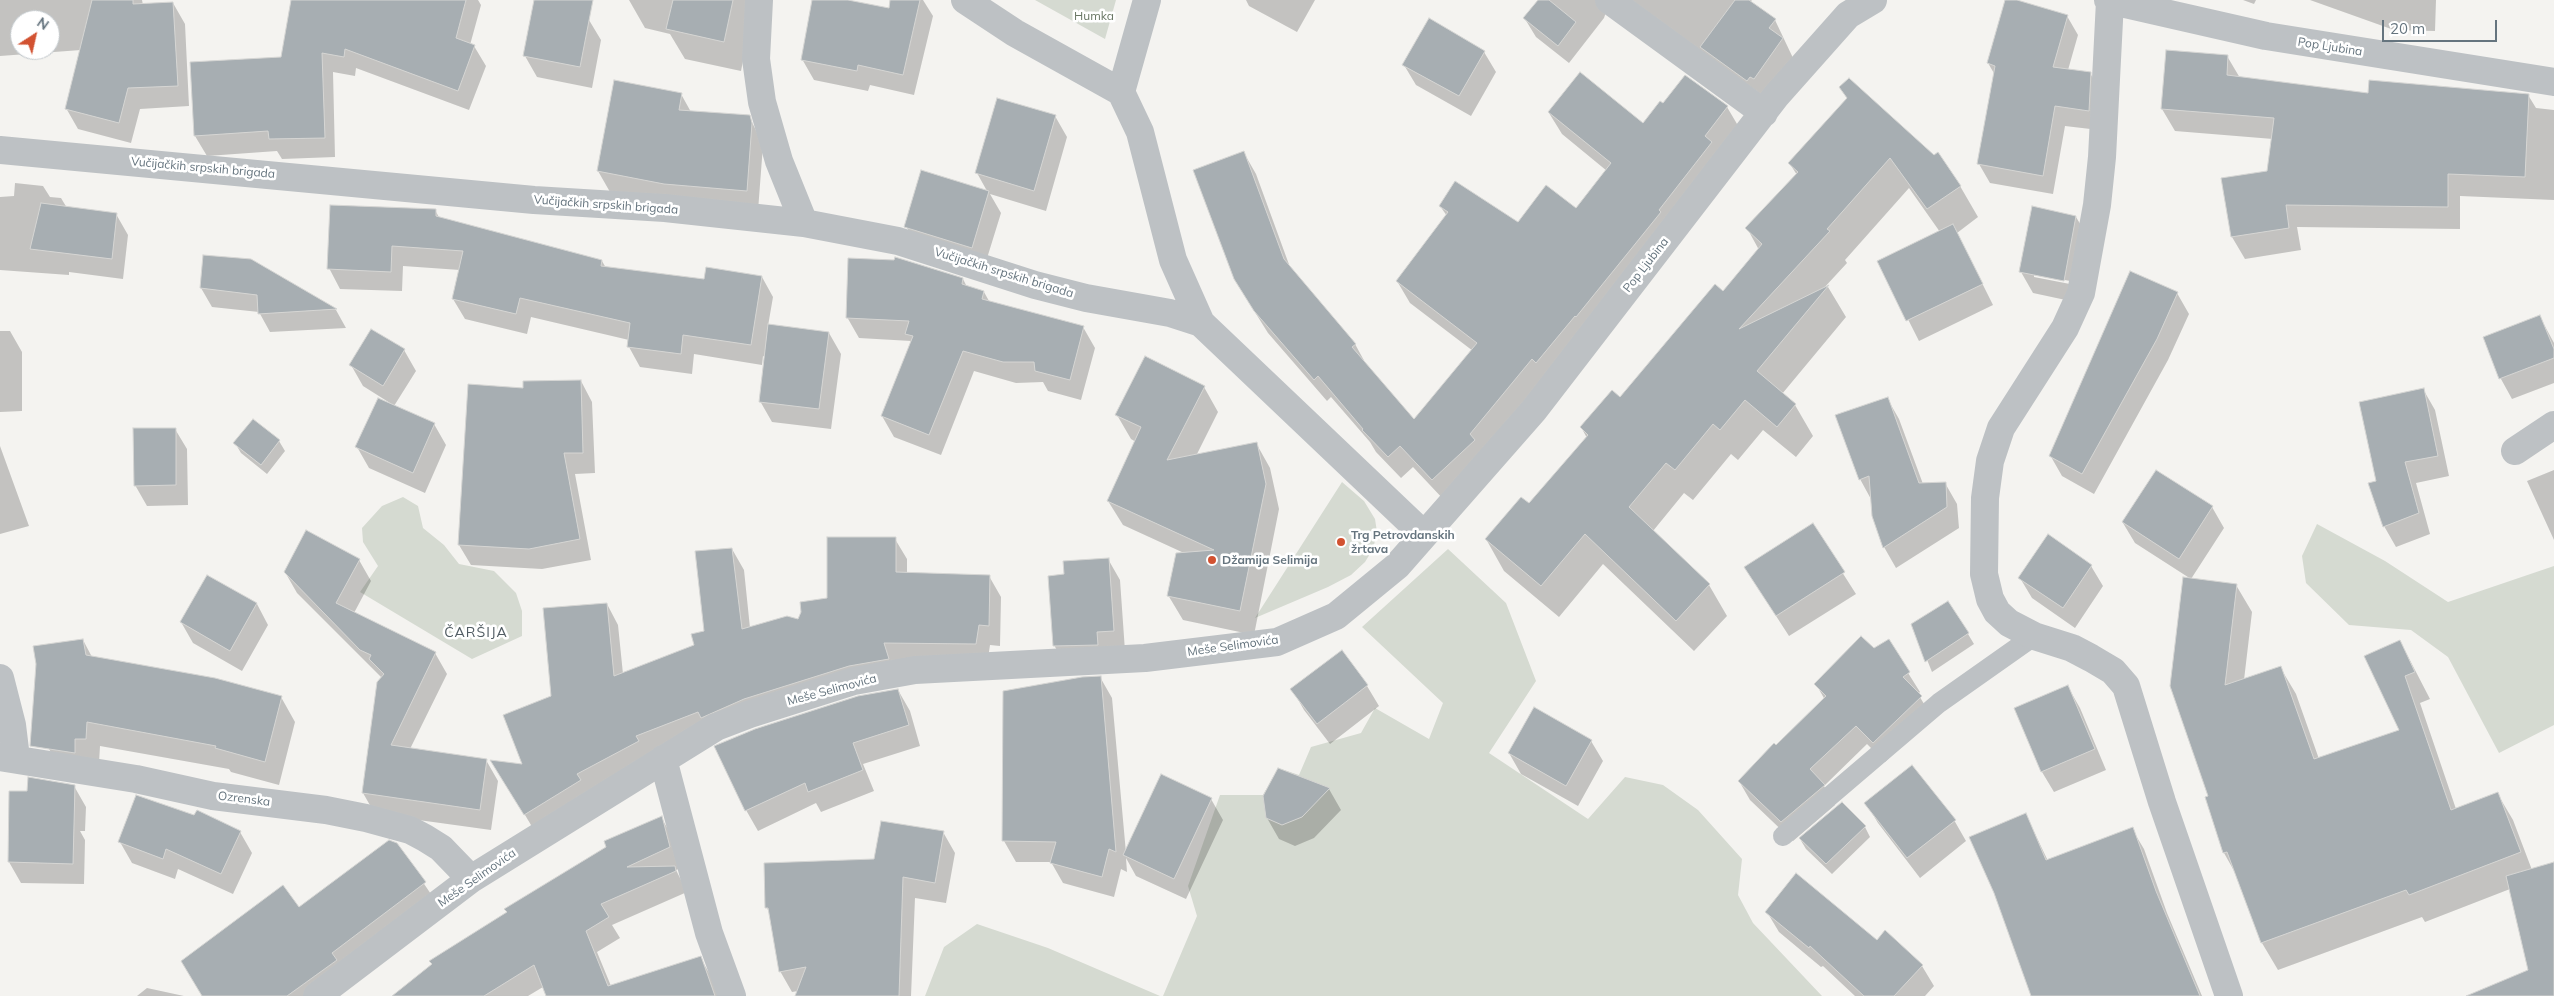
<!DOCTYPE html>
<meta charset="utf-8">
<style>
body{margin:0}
#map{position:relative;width:2554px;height:996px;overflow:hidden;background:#f4f3f0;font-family:Mulish,sans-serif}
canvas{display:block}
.north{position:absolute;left:10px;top:10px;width:50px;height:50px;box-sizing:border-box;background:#fff;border:1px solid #c1c7cb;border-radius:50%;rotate:35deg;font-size:14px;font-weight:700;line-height:20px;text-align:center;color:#65747e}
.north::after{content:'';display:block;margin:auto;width:18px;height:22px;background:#d25231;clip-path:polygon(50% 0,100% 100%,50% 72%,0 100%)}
.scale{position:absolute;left:2382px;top:20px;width:115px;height:22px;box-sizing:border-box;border:2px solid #65747e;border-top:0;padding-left:6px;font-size:15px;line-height:18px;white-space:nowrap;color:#65747e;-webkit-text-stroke:4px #fff;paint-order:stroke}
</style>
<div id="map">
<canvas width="2554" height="996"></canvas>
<div class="north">N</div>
<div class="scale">20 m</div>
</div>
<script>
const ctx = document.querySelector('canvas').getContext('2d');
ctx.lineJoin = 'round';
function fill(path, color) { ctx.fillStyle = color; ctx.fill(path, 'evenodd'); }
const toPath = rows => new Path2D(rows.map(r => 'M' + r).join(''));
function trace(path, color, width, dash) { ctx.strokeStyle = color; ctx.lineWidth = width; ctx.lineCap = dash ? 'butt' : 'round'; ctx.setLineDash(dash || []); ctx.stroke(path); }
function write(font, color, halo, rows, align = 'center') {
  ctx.font = font + ' Mulish,sans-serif'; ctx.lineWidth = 5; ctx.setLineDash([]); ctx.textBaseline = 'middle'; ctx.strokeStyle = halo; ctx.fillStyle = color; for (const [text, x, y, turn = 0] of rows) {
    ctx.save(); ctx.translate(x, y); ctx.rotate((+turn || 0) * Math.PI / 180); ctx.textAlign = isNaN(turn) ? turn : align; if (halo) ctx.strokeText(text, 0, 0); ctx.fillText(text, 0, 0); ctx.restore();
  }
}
fill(toPath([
 [1035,0,1116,0,1105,39],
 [1342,482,1364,501,1375,519,1377,532,1373,549,1365,562,1351,575,1328,587,1255,618],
 [403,497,418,506,423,528,444,545,459,564,494,571,516,593,522,611,522,636,472,659,360,592,378,566,363,542,362,528,382,506],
 [2317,524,2385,561,2448,602,2554,566,2554,725,2499,753,2448,657,2411,630,2349,625,2306,583,2302,556],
 [1448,549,1506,603,1536,681,1489,753,1588,819,1625,777,1663,785,1698,810,1742,859,1738,895,1753,923,1822,996,1163,996,1197,916,1188,886,1220,795,1263,795,1278,768,1299,775,1311,747,1361,733,1375,708,1429,739,1443,703,1362,627],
 [977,924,1048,948,1160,996,925,996,944,947]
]), '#d5dad1');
fill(toPath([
 [0,0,142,0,143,5,173,3,185,24,189,106,140,109,131,143,78,129,66,108,81,50,0,56],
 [20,20,50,20,50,50,20,50],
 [292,0,478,0,481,5,470,45,474,46,486,66,469,110,356,68,355,76,333,72,335,157,282,159,277,151,207,156,195,136,282,59],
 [629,0,755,0,741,71,685,59,670,34,645,28],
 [813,0,842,0,890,9,892,0,923,0,933,16,914,95,870,85,868,91,814,80,802,59],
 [1246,0,1315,0,1297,32,1249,6],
 [1539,0,1616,0,1607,9,1604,18,1569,63,1536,37,1525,19],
 [1627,0,1752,0,1750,2,1775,20,1793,58,1765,97],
 [2006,0,2067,16,2078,35,2068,70,2090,73,2101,92,2099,130,2065,126,2053,194,1990,183,1979,164,1995,75,1988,63],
 [2243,0,2256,0,2254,4],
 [2310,0,2436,0,2435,31,2394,30],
 [589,20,601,40,592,88,537,77,525,56],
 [1484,52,1496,72,1471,116,1416,85,1404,65],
 [2227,56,2240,78,2369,95,2528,95,2536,108,2554,110,2554,200,2460,196,2460,229,2297,227,2301,250,2245,259,2232,237,2268,172,2273,139,2175,131,2162,109],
 [1841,88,1960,186,1978,217,1957,233,1993,305,1919,341,1879,262,1940,232,1909,188,1845,260,1847,263,1823,289,1828,287,1846,317,1782,394,1795,405,1813,436,1796,457,1763,430,1738,460,1731,454,1693,500,1684,493,1653,531,1709,585,1727,616,1694,651,1603,564,1559,617,1504,571,1486,539,1529,505,1587,438,1581,427,1620,399,1723,293,1759,250,1747,228,1797,175,1790,164,1848,100],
 [681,94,691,112,749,116,763,145,758,211,610,192,598,171],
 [1727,107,1740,129,1445,501,1413,467,1401,478,1376,452,1370,442,1331,397,1327,401,1268,333,1248,301,1244,153,1256,174,1291,270,1355,344,1367,366,1414,421,1473,351,1410,303,1397,281,1447,216,1440,206,1518,223,1576,210,1607,171,1562,134,1549,113,1644,124],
 [1055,116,1067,137,1046,211,990,194,1001,213,984,268,918,247,906,226,987,191,977,173],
 [15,183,43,186,50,197,61,198,67,208,116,214,128,235,123,279,69,272,69,275,0,270,0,197,14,196],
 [435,210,440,219,602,261,606,268,705,281,762,277,773,297,768,326,829,333,841,354,831,429,772,422,760,401,765,357,763,356,762,365,694,354,692,374,640,367,629,347,629,340,531,317,527,334,465,319,453,299,460,270,403,266,402,291,340,289,329,268],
 [2076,217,2088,237,2075,302,2033,293,2021,272],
 [2034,274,2070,281,2070,284,2034,277],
 [204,256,250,260,336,310,346,328,270,332,259,312,212,307,201,288],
 [963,279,967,287,984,292,989,301,1083,327,1095,348,1081,400,1048,391,1043,382,1016,383,974,371,941,455,894,437,882,416,911,341,859,338,847,317],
 [2177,293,2189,314,2168,360,2094,494,2062,476,2050,455],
 [2540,317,2554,343,2554,383,2512,399,2501,379,2485,338],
 [0,331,10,331,22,352,22,411,0,412],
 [404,350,416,371,394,406,434,424,446,445,425,493,369,468,357,447,390,403,363,386,351,365],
 [581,381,592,402,595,473,575,474,591,560,542,569,471,565,459,545,524,390],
 [1204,387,1218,412,1196,456,1256,443,1270,468,1279,509,1254,635,1183,620,1168,595,1184,553,1123,525,1108,501,1136,442,1131,439,1117,415],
 [2423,389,2435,410,2449,476,2416,483,2430,534,2396,547,2384,526,2377,482],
 [1887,398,1899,419,1923,484,1945,483,1957,504,1959,528,1896,568,1884,547,1873,516,1872,501,1860,479],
 [175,429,187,449,188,505,147,506,135,485],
 [279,441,285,451,267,474,241,453,235,443],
 [0,446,29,526,0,534],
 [2554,470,2554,540,2527,481],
 [2212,507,2224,528,2191,579,2135,543,2123,523],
 [1812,525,1856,594,1789,636,1758,588],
 [895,539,907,559,907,574,989,576,1001,597,1000,646,990,645,987,665,895,663,756,720,537,835,504,780,524,766,552,697,607,604,618,625,623,674,695,646,705,632,732,549,744,570,750,628,799,621,828,599],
 [1108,559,1120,580,1125,651,1066,666,1054,645,1066,576],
 [359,560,371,581,354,613,435,653,447,674,410,749,486,760,498,781,491,830,375,814,363,793,382,678,297,593,285,572],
 [2091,566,2103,586,2075,628,2032,598,2020,578],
 [207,577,257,604,268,625,242,671,193,643,181,622],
 [2236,585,2252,612,2244,680,2280,667,2296,694,2319,759,2400,731,2400,641,2430,699,2420,703,2456,809,2497,793,2513,820,2532,870,2554,863,2554,996,2487,996,2530,970,2510,889,2425,922,2422,917,2278,970,2262,943,2237,876,2224,853,2209,797],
 [1913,625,1968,634,1974,644,1932,672],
 [83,640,92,657,281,697,295,722,279,785,231,772,229,769,100,746,99,763,63,773,49,749],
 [1888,641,1920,692,1918,694,1932,717,1885,762,1867,744,1824,786,1835,805,1793,841,1750,800,1739,781,1825,700,1816,684],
 [1342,652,1367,686,1379,706,1330,744,1304,710,1292,689],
 [1100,677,1112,698,1126,853,1211,799,1223,820,1186,899,1136,876,1126,858,1127,872,1121,869,1114,897,1063,883,1051,862,1016,862,1004,841],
 [2068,687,2080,708,2106,770,2054,792,2042,772,2016,709],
 [898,690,910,711,920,746,863,764,874,791,821,812,816,803,758,831,746,810],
 [1591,741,1603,761,1578,806,1521,774,1509,753],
 [1278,769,1329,789,1341,810,1314,838,1295,846,1279,839,1267,818],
 [74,786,86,807,85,831,80,831,85,840,84,884,21,883,9,862,9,831],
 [1866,803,1954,820,1966,841,1920,878,1878,823],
 [2026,815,2048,861,2132,829,2144,849,2167,913,2202,996,2032,996],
 [661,817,673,838,681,868,676,870,687,892,612,925,620,938,597,952,611,986,700,957,712,978,719,996,547,996,543,987,528,996,394,996],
 [1865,827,1870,837,1832,874,1806,849,1800,839],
 [240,832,252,853,233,894,178,869,175,879,132,863,120,842],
 [943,832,955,853,946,903,915,898,911,996,796,996,798,991,792,992,780,971,770,914,767,908],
 [397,844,437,903,328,996,265,996,299,909],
 [1767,912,1877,941,1922,966,1934,986,1925,996,1855,996,1823,966,1821,967,1779,932],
 [147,988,184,996,137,996]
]), '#0003');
const building = toPath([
 [92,0,133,0,133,4,173,2,178,86,128,88,119,123,65,109,92,0],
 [291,0,466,0,456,38,475,45,458,91,345,49,344,57,322,53,325,138,269,139,268,131,194,136,190,62,281,57,291,0],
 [534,0,593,0,580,67,523,56,534,0],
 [673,0,733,0,724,42,666,29,673,0],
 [812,0,848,0,889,8,890,0,920,0,903,75,858,65,857,71,801,60,812,0],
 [1538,0,1549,0,1576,22,1558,46,1523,18,1538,0],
 [1735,0,1749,0,1776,19,1769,28,1783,38,1754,79,1750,77,1747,81,1700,47,1735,0],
 [2005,0,2017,0,2068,15,2053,67,2091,72,2089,111,2055,106,2043,176,1977,164,1995,66,1987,63,2005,0],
 [1429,18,1485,51,1459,96,1402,65,1429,18],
 [2166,50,2228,55,2227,75,2368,93,2369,80,2529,94,2525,177,2448,174,2448,207,2286,205,2289,228,2231,237,2221,178,2267,171,2274,118,2161,109,2166,50],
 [1580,72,1643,123,1660,101,1663,103,1685,75,1728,106,1705,136,1712,142,1659,210,1661,212,1576,317,1575,316,1536,363,1532,359,1470,434,1475,440,1432,480,1400,446,1388,457,1362,430,1363,429,1318,376,1314,380,1254,311,1234,279,1193,170,1244,151,1284,259,1356,344,1352,347,1414,419,1477,343,1396,281,1448,212,1439,206,1455,181,1518,222,1546,185,1576,208,1611,163,1548,112,1580,72],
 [1849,78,1934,155,1938,152,1961,186,1927,209,1890,158,1827,229,1830,231,1739,329,1829,285,1757,371,1796,404,1777,427,1745,400,1720,430,1713,424,1675,470,1666,463,1629,507,1710,584,1676,621,1585,534,1541,586,1485,539,1521,497,1529,503,1588,435,1580,427,1612,390,1620,397,1715,284,1723,291,1762,244,1745,228,1798,172,1788,163,1847,98,1839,87,1849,78],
 [614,80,682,93,679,110,750,115,752,123,747,191,664,184,597,171,614,80],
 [997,98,1056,115,1034,191,975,173,997,98],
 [921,170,989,191,972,248,904,227,921,170],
 [41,203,117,213,112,259,30,249,41,203],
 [330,205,436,209,436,216,602,260,601,266,704,279,706,267,762,276,751,345,683,335,681,354,627,347,630,323,520,298,516,314,452,299,463,251,392,246,391,272,327,269,330,205],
 [2032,206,2076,216,2064,281,2019,272,2032,206],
 [1953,224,1983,284,1906,321,1877,261,1953,224],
 [203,255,251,259,337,309,258,314,257,295,200,288,203,255],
 [895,257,963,278,962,284,984,291,982,299,1084,326,1070,380,1035,371,1034,362,1003,362,963,351,929,435,881,416,913,336,905,334,909,321,846,318,848,258,894,260,895,257],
 [2130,271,2178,292,2157,339,2082,474,2049,456,2130,271],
 [2540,315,2554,349,2554,358,2499,379,2483,337,2540,315],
 [768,324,829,332,819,409,759,402,768,324],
 [371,329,405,349,383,386,349,365,371,329],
 [1145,356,1205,386,1167,460,1257,442,1266,484,1240,611,1167,596,1176,553,1214,550,1107,501,1141,427,1115,415,1145,356],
 [581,380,583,453,564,453,580,539,529,549,458,545,468,384,523,388,523,381,581,380],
 [2424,388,2438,456,2405,462,2419,513,2383,527,2368,483,2376,481,2359,402,2424,388],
 [1888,397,1919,483,1946,482,1947,507,1883,548,1872,516,1869,476,1859,480,1835,415,1888,397],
 [378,398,435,423,413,473,355,447,378,398],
 [253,419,280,440,261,465,233,443,253,419],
 [133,428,176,428,176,485,134,486,133,428],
 [2156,470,2213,506,2179,559,2122,522,2156,470],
 [1813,523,1845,572,1776,616,1744,567,1813,523],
 [306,530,360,559,336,603,436,652,391,745,487,759,480,810,362,793,377,682,384,674,369,659,371,655,360,650,284,572,306,530],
 [2048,534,2092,565,2063,608,2018,578,2048,534],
 [827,537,896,537,896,572,990,575,989,626,979,625,976,644,884,643,889,659,849,666,744,699,701,718,698,712,636,736,639,741,577,774,581,780,524,815,490,760,522,764,503,715,551,696,543,608,607,603,614,676,694,645,691,634,704,631,695,551,732,548,742,629,787,616,798,619,801,612,800,602,827,598,827,537],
 [1109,558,1114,631,1097,632,1098,645,1053,646,1048,576,1064,574,1063,561,1109,558],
 [207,575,257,603,230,651,180,622,207,575],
 [2183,577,2237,584,2225,685,2281,666,2314,759,2399,730,2364,656,2400,640,2415,672,2405,676,2451,810,2498,792,2521,852,2409,895,2406,890,2261,943,2227,852,2223,853,2205,797,2208,796,2170,686,2183,577],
 [1948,601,1969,633,1925,662,1911,624,1948,601],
 [1861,636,1874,648,1889,639,1910,672,1903,677,1922,696,1873,743,1856,726,1810,769,1825,785,1781,822,1738,781,1774,743,1776,745,1826,696,1814,684,1861,636],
 [83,639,86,655,215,678,282,696,265,762,215,748,216,746,87,722,86,739,75,739,75,753,30,746,36,664,33,646,83,639],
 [1342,650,1368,685,1317,724,1290,689,1342,650],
 [1101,676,1116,852,1109,849,1102,877,1050,863,1056,842,1002,841,1003,691,1082,677,1101,676],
 [2068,685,2095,749,2041,772,2014,708,2068,685],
 [898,689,909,725,853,743,863,770,808,792,805,783,745,811,714,746,755,729,858,696,898,689],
 [1534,707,1592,740,1566,786,1508,753,1534,707],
 [1912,765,1956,820,1907,858,1864,803,1912,765],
 [1278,768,1330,788,1302,817,1282,825,1266,818,1263,796,1278,768],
 [1161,774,1212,798,1174,879,1123,855,1161,774],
 [28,777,75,785,73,864,8,862,9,791,27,791,28,777],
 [136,795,194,815,197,810,241,831,221,874,166,849,163,859,118,842,136,795],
 [1842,802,1866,826,1826,864,1799,838,1842,802],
 [2026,813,2046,860,2133,827,2156,891,2200,996,2031,996,1994,893,1969,837,2026,813],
 [662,816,670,847,627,867,675,866,676,871,601,904,609,917,586,931,608,986,701,956,715,996,546,996,534,965,484,996,392,996,432,964,429,961,507,912,504,909,606,847,604,841,662,816],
 [881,821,944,831,935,883,903,877,899,996,795,996,806,967,779,972,768,908,765,908,764,863,874,859,881,821],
 [389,840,397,843,426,882,332,953,337,960,287,996,202,996,181,961,283,885,299,907,389,840],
 [2554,862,2554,996,2466,996,2528,970,2506,876,2554,862],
 [1796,873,1877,940,1885,930,1923,965,1894,996,1864,996,1810,946,1809,948,1765,912,1796,873]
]);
fill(building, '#a7aeb2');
trace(building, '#d5d5d3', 1);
trace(toPath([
 [1783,836,1939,703,2034,636]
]), '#bdc1c4', 20);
trace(toPath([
 [759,0,756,59,762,102,779,161,804,223],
 [965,0,1015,33,1121,92,1140,132,1173,260,1201,323,1423,534],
 [1609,0,1764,113],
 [2108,0,2266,36,2554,82],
 [2110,1,2102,157,2097,205,2081,293,2065,328,2001,428,1990,461,1985,498,1984,574,1990,599,1997,612,2009,623,2034,636,2072,648,2091,658,2113,671,2126,686,2162,802,2229,996],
 [1121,92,1147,0],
 [0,150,534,200,665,208,804,223,898,241,1035,285,1086,298,1170,313,1201,323],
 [2515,451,2554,425],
 [0,678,12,725,16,758],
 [0,757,136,779,213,796,326,810,366,818,410,830,425,838,441,848,471,879],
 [663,759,709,933,732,996],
 [317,996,471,879,716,727,750,714,854,681,915,670,1145,658,1277,642,1336,616,1397,566,1534,410,1776,96,1848,15,1873,0]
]), '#bdc1c4', 28);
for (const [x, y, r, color] of [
 [1341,542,5,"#d25231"],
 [1212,560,5,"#d25231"]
]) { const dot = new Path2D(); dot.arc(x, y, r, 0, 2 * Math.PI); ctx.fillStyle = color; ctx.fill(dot); trace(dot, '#fff', 2); }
write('12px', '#687663', '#fff', [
 ["Humka",1094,16]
]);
write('12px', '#65747e', '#fff', [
 ["Pop Ljubina",2330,47,9],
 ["Vučijačkih srpskih brigada",203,168,5],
 ["Vučijačkih srpskih brigada",606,205,4],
 ["Pop Ljubina",1646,265,-52],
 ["Vučijačkih srpskih brigada",1004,273,17],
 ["Meše Selimovića",1233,646,-8],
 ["Meše Selimovića",832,690,-15],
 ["Ozrenska",244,799,7],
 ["Meše Selimovića",477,878,-35]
]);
write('bold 12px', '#65747e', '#fff', [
 ["Trg Petrovdanskih",1351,535],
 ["žrtava",1351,549],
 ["Džamija Selimija",1222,560]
], 'left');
ctx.letterSpacing = '1px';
write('14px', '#525d64', '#fff', [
 ["ČARŠIJA",476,633]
]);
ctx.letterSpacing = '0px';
</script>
